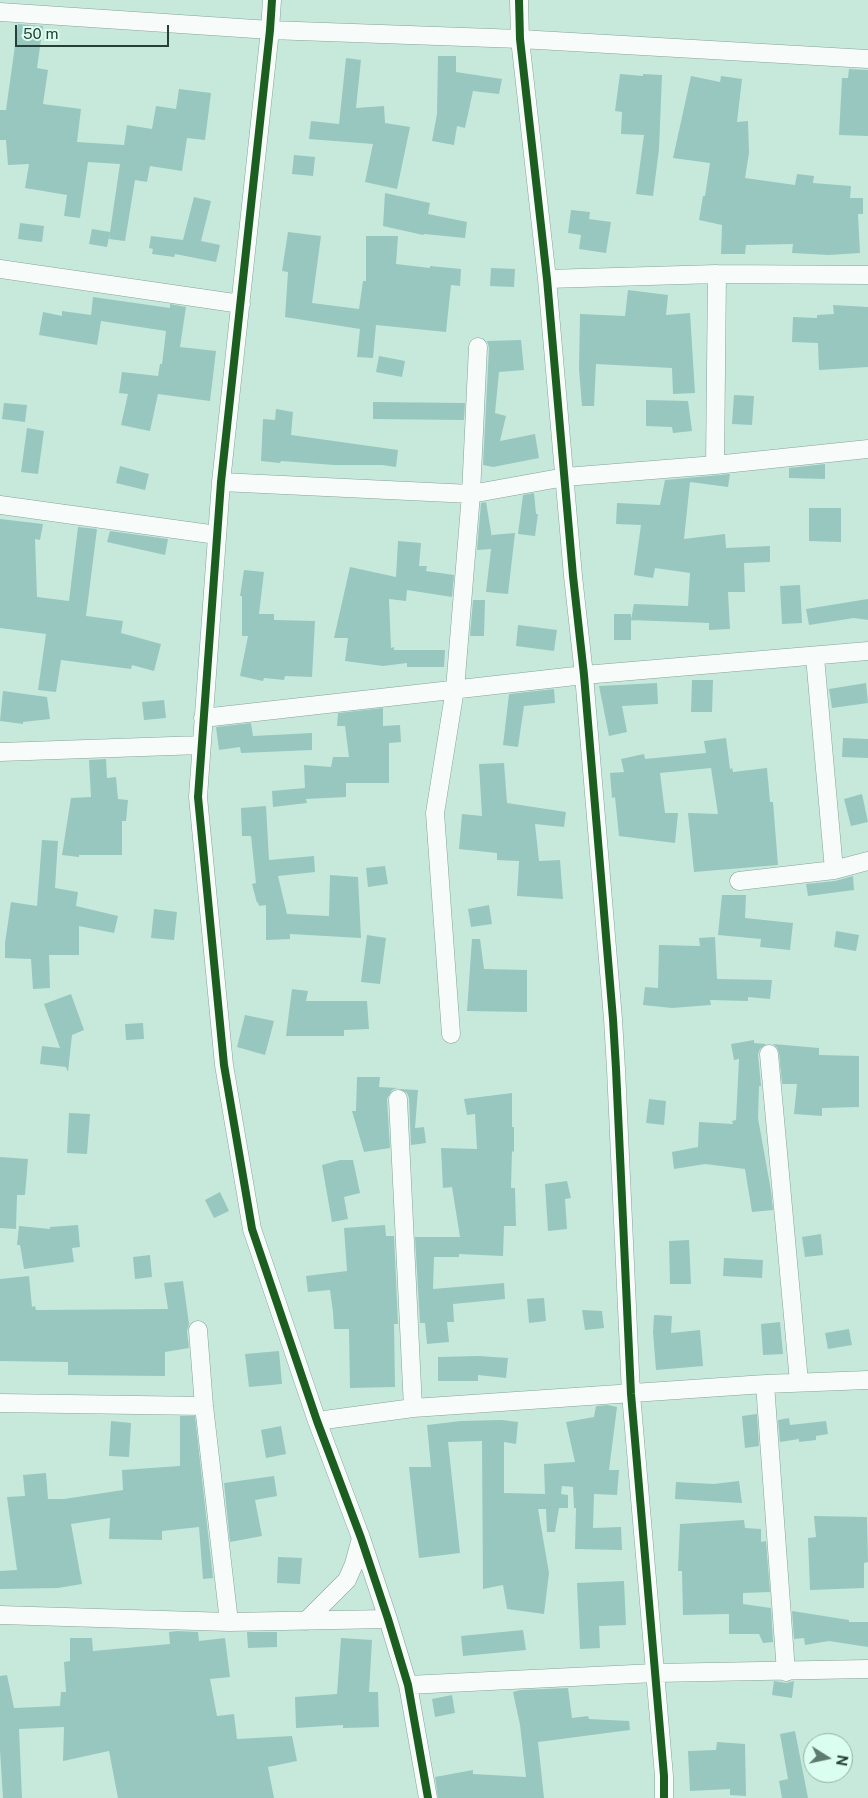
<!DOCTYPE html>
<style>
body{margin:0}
#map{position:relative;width:868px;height:1798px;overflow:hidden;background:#c7e9dc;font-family:"Public Sans",sans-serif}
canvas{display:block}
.north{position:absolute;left:803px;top:1733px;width:50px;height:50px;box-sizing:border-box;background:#dafeef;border:1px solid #92b2a5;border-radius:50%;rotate:100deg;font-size:14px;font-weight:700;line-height:20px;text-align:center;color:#274037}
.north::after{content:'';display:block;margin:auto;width:18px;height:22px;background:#5f7b71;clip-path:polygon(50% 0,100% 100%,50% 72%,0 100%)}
.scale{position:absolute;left:15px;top:25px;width:154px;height:22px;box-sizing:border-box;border:2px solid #274037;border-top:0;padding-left:6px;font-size:15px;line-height:18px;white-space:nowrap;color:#274037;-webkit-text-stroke:4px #dafeef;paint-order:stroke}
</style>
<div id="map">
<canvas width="868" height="1798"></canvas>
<div class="north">N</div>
<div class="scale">50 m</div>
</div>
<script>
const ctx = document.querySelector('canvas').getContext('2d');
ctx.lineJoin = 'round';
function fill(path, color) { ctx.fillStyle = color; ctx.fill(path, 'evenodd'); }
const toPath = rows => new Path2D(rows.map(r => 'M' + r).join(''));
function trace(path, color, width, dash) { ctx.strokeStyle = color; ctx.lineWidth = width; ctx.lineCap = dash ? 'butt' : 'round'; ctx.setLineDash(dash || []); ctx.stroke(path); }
fill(toPath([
 [18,24,43,26,37,68,48,70,43,104,81,109,77,142,124,145,127,125,152,129,156,106,176,109,179,89,211,93,205,140,187,138,182,171,150,166,147,182,135,180,125,241,109,239,120,164,88,162,80,218,64,216,67,195,25,188,29,164,8,165,6,140,0,140,0,110,6,110],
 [438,56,456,56,456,72,502,79,499,94,473,91,465,128,457,126,454,145,432,141,437,114],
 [346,58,361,60,356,108,384,106,385,123,410,127,397,189,365,182,373,144,309,139,311,121,339,124],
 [849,69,868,70,868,136,839,135,842,78,848,78],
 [620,74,643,76,643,74,662,75,659,149,653,196,636,194,644,135,621,134,622,112,615,111],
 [691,76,720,82,721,76,742,79,737,122,748,121,749,153,745,178,795,185,797,174,814,176,813,183,851,186,850,198,863,198,863,214,858,214,860,253,829,255,792,253,793,244,746,245,745,254,721,254,722,225,699,220,703,196,705,196,710,163,673,158],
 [294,155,315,157,313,176,292,174],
 [385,193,430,203,428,214,467,222,465,238,424,234,423,235,383,226],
 [194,197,211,201,201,241,220,245,216,262,175,254,174,257,152,254,153,249,149,248,151,236,183,240],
 [571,210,590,212,589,219,611,222,606,253,579,249,581,235,568,233],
 [20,223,44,226,42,242,18,239],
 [92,229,110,232,107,247,89,244],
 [288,232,321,236,312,303,359,309,363,281,366,281,366,236,398,236,396,264,430,268,430,266,461,269,460,286,451,285,446,332,376,325,373,358,357,357,360,329,285,317,288,272,282,271],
 [491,268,515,269,514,287,490,286],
 [628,290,668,295,666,315,690,313,695,393,673,394,672,368,596,364,594,406,582,406,579,369,580,314,625,316],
 [93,297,170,308,170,304,186,307,180,347,216,351,210,401,158,394,150,431,121,425,128,394,119,393,122,372,158,376,160,364,162,364,166,331,101,321,97,345,39,335,43,312,62,316,62,311,91,315],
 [833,305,868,307,868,367,819,370,818,343,792,342,793,317,817,318,817,315,834,314],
 [521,340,524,370,499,372,495,413,506,416,500,441,535,434,539,458,493,467,483,465,489,348,487,341],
 [379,356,405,361,402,377,376,372],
 [734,395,754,396,752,425,732,424],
 [646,400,688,401,692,431,673,433,672,427,646,426],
 [373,402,465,403,464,420,373,419],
 [4,403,27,405,25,422,2,419],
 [276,409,293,412,291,435,398,450,396,467,382,465,334,465,281,461,280,463,261,461,263,419,275,420],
 [27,428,44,431,38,474,21,472],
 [825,464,825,479,789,478,789,468],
 [120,466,149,474,145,490,116,483],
 [730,474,728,487,690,482,684,539,725,534,726,548,770,546,770,562,744,563,745,592,728,592,730,629,709,630,709,623,631,620,634,604,688,606,690,573,655,568,653,578,634,575,641,525,616,524,617,503,660,505,665,480],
 [534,493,536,514,538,514,535,536,518,534,523,495],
 [486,502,492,538,492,535,515,533,508,594,486,592,491,549,477,550,481,503],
 [809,508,841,508,841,542,809,541],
 [0,519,43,524,40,540,35,539,37,597,69,601,78,527,97,529,86,616,123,621,121,633,161,644,154,671,132,665,131,669,61,660,56,692,38,690,46,634,0,628],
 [110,531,168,539,165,555,107,542],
 [398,541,421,543,419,566,427,566,426,571,454,575,452,597,407,590,406,601,389,599,391,648,394,647,394,650,445,650,444,667,407,667,407,663,383,666,345,661,348,638,334,638,350,567,396,577],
 [244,570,264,572,259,614,274,614,274,620,315,621,312,677,285,676,284,680,264,678,263,681,240,676,248,636,242,636,242,596,240,596],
 [800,585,802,623,782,624,780,586],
 [868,599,868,620,854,618,809,625,806,609],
 [473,600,485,600,484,636,470,636],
 [614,614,631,614,631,640,614,640],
 [518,625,557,630,554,651,516,646],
 [692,680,713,680,712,712,691,712],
 [657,683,658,704,622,706,627,732,609,736,599,686],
 [866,683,868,703,832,708,829,689],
 [554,689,555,703,524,706,518,747,503,745,509,694],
 [3,691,47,697,50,719,23,722,23,724,0,721],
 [164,700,166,718,144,720,142,702],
 [383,708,383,726,400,725,401,742,389,743,389,783,346,783,346,797,306,799,307,803,273,807,272,791,305,788,304,765,331,767,333,757,349,757,345,726,337,726,338,713],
 [251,723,253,736,312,733,312,750,241,753,240,747,219,750,216,727],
 [726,738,730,769,732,768,733,772,767,768,770,802,773,802,778,865,694,872,688,813,718,814,711,768,660,773,665,813,678,813,675,843,619,836,615,797,612,798,610,773,624,772,621,759,644,754,645,759,706,753,704,741],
 [843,738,868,739,868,758,842,757],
 [106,759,107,778,116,777,118,799,128,800,126,821,122,821,122,855,79,855,79,857,62,855,71,798,91,797,89,760],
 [504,763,507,803,566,812,564,827,535,824,539,861,560,860,563,899,517,896,519,861,497,860,497,853,459,849,462,814,482,816,479,764],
 [862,794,868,822,851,826,844,799],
 [266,806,269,860,314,856,315,872,278,876,287,914,329,916,330,875,358,877,361,938,290,934,290,939,266,940,266,905,259,906,258,902,257,903,252,884,256,883,251,836,242,836,241,808],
 [42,840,58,841,55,888,78,892,76,906,118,916,114,933,79,926,79,955,49,955,50,988,33,989,31,959,5,958,5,943,11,902,37,906],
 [385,866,388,884,368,887,366,868],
 [853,876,854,890,808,896,806,884,835,881],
 [722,895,746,895,745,918,793,923,790,950,760,947,761,939,718,935],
 [489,905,492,924,471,927,468,909],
 [154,909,177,912,174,940,151,938],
 [836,931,859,935,856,951,834,947],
 [367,935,386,938,380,984,361,982],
 [715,937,717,979,772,980,770,999,748,997,748,1001,710,1000,711,1005,672,1008,643,1005,645,987,658,988,659,945,700,946,699,938],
 [472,939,480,939,484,969,527,970,527,1012,467,1011],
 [292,989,308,991,306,1001,367,1001,369,1029,344,1030,344,1036,286,1036],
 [71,994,84,1030,72,1035,68,1072,66,1067,40,1064,42,1046,60,1048,44,1004],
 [245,1015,274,1021,265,1055,237,1047],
 [143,1023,144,1039,126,1040,125,1024],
 [754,1040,754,1043,766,1044,760,1049,758,1054,761,1086,759,1086,758,1118,771,1191,773,1210,752,1212,745,1169,705,1164,674,1169,672,1152,698,1147,699,1122,733,1124,732,1121,736,1120,739,1059,734,1060,731,1044],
 [773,1044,819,1048,819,1055,859,1056,859,1107,822,1108,822,1116,794,1114,797,1084,782,1084,779,1053,777,1048],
 [357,1077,380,1077,379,1087,397,1088,392,1090,387,1099,390,1148,364,1152,352,1111,356,1111],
 [399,1089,418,1090,415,1128,424,1127,426,1143,411,1145,409,1098,407,1093],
 [512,1093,512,1127,514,1127,514,1152,512,1151,511,1188,515,1188,516,1226,504,1226,503,1256,459,1254,459,1257,434,1257,433,1289,504,1283,505,1299,453,1304,454,1322,447,1322,449,1342,427,1344,425,1323,420,1323,415,1237,460,1237,452,1187,443,1188,441,1148,477,1149,475,1114,467,1115,464,1099],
 [649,1099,666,1101,664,1125,646,1123],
 [69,1113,90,1114,87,1154,67,1153],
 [0,1157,28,1159,25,1195,17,1195,16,1229,0,1228],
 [340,1160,353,1160,360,1193,344,1197,348,1219,332,1222,322,1165],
 [567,1181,571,1198,565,1199,567,1229,548,1231,545,1184],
 [220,1192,229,1211,214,1218,205,1200],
 [78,1225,80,1247,72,1248,74,1262,24,1269,20,1245,17,1245,19,1226,50,1229,50,1227],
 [385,1225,386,1236,394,1236,398,1324,394,1324,395,1387,350,1388,349,1329,334,1329,333,1312,330,1290,308,1292,306,1276,347,1271,344,1228],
 [821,1234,823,1255,805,1257,802,1237],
 [689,1240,691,1284,670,1284,669,1241],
 [150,1255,152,1277,135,1279,133,1257],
 [724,1258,763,1260,762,1278,723,1276],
 [29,1276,32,1307,35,1306,36,1310,168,1309,164,1283,183,1281,189,1324,187,1331,189,1348,165,1352,165,1376,68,1375,68,1362,0,1361,0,1279],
 [544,1298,546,1321,529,1323,527,1299],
 [582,1310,602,1311,604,1328,585,1330],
 [654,1315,672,1316,671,1333,700,1330,703,1366,656,1370,653,1332],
 [780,1322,783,1354,763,1355,761,1324],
 [849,1329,852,1345,828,1349,825,1333],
 [279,1351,282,1384,249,1387,245,1354],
 [479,1356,508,1358,506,1378,478,1375,478,1381,438,1381,438,1357],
 [608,1405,617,1407,609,1470,619,1470,617,1495,594,1494,593,1528,621,1527,622,1550,575,1549,576,1508,574,1508,573,1487,562,1486,561,1494,568,1495,568,1508,559,1508,555,1532,547,1532,546,1509,538,1509,549,1573,544,1614,507,1609,503,1585,483,1589,482,1441,448,1442,460,1553,419,1558,409,1467,431,1467,427,1425,461,1421,502,1420,518,1422,516,1444,504,1442,504,1493,545,1494,544,1464,575,1462,566,1422,594,1417,596,1406],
 [757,1414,759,1446,745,1448,742,1416],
 [180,1416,195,1416,213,1578,203,1579,199,1527,162,1531,162,1540,109,1539,110,1518,71,1524,82,1584,58,1588,0,1589,0,1571,17,1570,7,1497,25,1496,23,1475,46,1473,48,1499,64,1499,123,1490,122,1470,180,1466],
 [789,1418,790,1425,826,1421,828,1434,816,1436,816,1440,799,1442,799,1439,780,1442,778,1420],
 [111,1421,131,1423,129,1457,109,1456],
 [281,1426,286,1454,266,1458,261,1430],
 [274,1476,277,1496,255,1500,262,1536,230,1542,224,1483],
 [739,1481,742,1503,675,1499,676,1482,714,1484],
 [814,1516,867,1517,868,1562,864,1563,864,1588,810,1590,808,1538,816,1537],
 [744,1520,745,1528,761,1529,761,1542,766,1541,770,1592,743,1593,743,1604,771,1608,773,1642,763,1643,759,1634,729,1634,729,1614,683,1615,682,1571,678,1571,680,1524],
 [278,1557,302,1558,300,1584,277,1583],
 [624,1581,626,1625,599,1626,600,1648,580,1649,577,1583],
 [792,1611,849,1620,849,1622,868,1622,868,1647,829,1641,805,1645,804,1638,794,1639],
 [523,1630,526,1650,463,1656,461,1636],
 [178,1631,198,1632,199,1641,225,1638,230,1677,210,1679,217,1716,234,1714,237,1739,292,1736,297,1761,268,1767,274,1798,118,1798,109,1751,63,1761,64,1727,19,1729,22,1798,3,1798,0,1750,0,1676,7,1675,14,1708,60,1706,61,1692,66,1692,64,1662,70,1661,70,1638,92,1638,93,1651,170,1644,169,1632],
 [247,1632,277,1632,277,1647,248,1648],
 [341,1638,372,1640,369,1692,378,1692,379,1727,343,1728,343,1725,296,1728,295,1697,337,1694],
 [774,1681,786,1683,794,1681,792,1698,772,1695],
 [568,1688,572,1718,588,1716,589,1719,629,1721,630,1730,538,1742,544,1798,438,1798,435,1777,473,1770,473,1774,526,1777,520,1725,513,1692,520,1690],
 [452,1695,455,1713,435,1717,432,1699],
 [795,1731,808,1798,782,1798,779,1781,788,1779,780,1734],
 [717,1742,745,1744,746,1796,730,1795,730,1789,690,1791,688,1751,716,1750]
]), '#97c7bf');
const minor = toPath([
 [272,0,270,30,221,482,198,797,224,1065,252,1229,317,1421,361,1538,388,1619,408,1685,428,1798],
 [519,0,520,39,547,279,573,576,584,675,613,1019,616,1069,631,1394,664,1776,664,1798],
 [0,12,270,30,520,39,868,59],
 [0,269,241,304],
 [547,279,717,274,868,275],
 [715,465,717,274],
 [221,482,471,494,565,477,715,465,868,449],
 [0,505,217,535],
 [815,657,834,870],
 [203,718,584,675,868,651],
 [0,752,201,745],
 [739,881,834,870,868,861],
 [451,1034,435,813,455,689,471,494,478,347],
 [769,1054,799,1382],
 [398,1099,413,1408],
 [198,1330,204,1406,229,1622],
 [765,1384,786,1672],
 [0,1403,204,1406],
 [317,1421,413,1408,765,1384,868,1380],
 [0,1615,229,1622,388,1619],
 [306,1621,347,1580,354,1564,361,1538],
 [408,1685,655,1673,868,1669]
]);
trace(minor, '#87a298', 19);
trace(minor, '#f7fcfa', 18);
trace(toPath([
 [272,0,270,30,221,482,198,797,224,1065,252,1229,317,1421,361,1538,388,1619,408,1685,428,1798],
 [519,0,520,39,547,279,573,576,584,675,613,1019,616,1069,631,1394,664,1776,664,1798]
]), '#1b5e20', 8);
</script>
